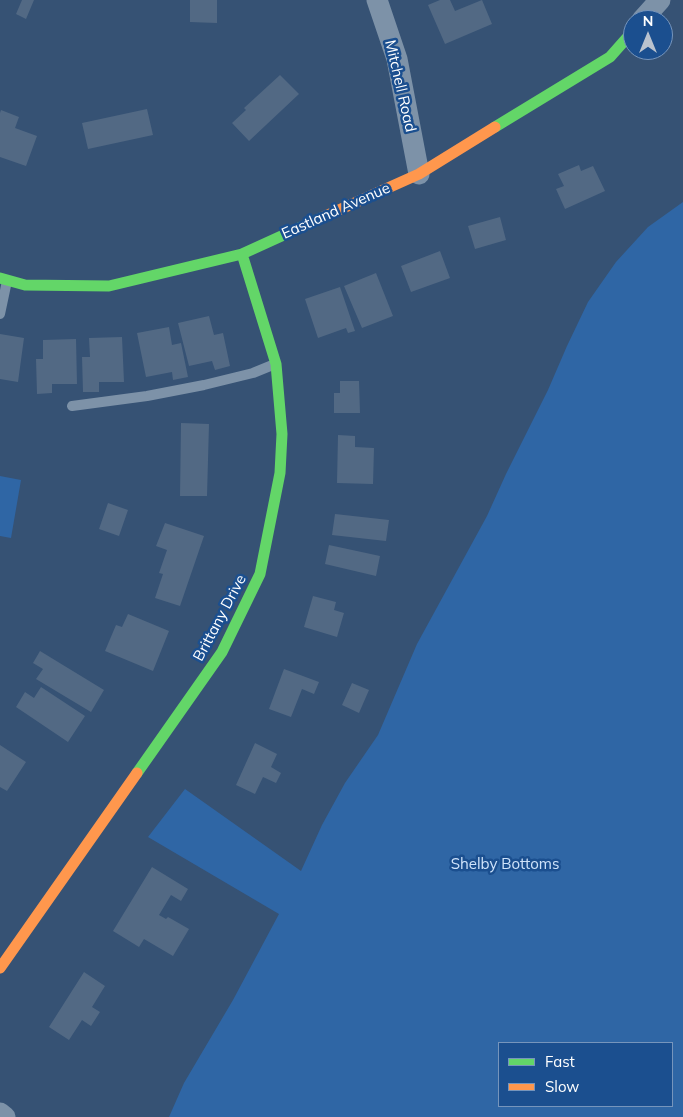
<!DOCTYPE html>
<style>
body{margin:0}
#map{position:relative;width:683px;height:1117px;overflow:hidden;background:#365274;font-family:Mulish,sans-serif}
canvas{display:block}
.legend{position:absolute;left:498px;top:1042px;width:175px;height:65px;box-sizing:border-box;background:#1b4f8f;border:1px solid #7695bc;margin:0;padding:6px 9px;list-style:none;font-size:15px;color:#fff}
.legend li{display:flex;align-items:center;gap:10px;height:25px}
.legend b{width:25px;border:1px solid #7695bc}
.north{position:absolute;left:623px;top:10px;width:50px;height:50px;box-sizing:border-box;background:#1b4f8f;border:1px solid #7695bc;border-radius:50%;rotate:0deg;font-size:14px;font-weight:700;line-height:20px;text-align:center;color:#fff}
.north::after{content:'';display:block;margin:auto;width:18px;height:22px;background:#b9c2ce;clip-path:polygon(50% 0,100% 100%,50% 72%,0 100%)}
</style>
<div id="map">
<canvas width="683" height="1117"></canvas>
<ul class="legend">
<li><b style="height:6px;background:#63d668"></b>Fast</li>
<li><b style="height:6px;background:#ff974d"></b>Slow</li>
</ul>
<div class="north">N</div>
</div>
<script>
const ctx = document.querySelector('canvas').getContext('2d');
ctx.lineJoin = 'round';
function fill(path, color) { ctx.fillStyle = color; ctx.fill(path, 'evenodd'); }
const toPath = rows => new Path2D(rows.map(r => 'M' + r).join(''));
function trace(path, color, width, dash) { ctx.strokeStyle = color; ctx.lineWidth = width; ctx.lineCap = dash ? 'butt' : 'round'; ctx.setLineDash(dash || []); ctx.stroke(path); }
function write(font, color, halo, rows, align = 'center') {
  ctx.font = font + ' Mulish,sans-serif'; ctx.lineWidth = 5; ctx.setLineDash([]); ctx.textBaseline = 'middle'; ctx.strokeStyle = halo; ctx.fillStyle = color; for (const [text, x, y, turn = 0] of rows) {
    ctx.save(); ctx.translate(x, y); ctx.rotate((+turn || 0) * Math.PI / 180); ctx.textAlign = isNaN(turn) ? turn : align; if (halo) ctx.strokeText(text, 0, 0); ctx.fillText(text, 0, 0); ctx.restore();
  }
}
fill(toPath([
 [683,202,683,1117,169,1117,184,1083,233,1000,279,914,148,837,185,789,301,871,322,825,345,783,378,735,417,644,487,516,506,474,548,390,567,346,588,302,616,262,648,227],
 [672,1043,672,1106,499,1106,499,1043],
 [0,476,21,480,11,538,0,536]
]), '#2f66a5');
fill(toPath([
 [22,0,34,0,26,19,16,14],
 [190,0,217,0,217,23,190,22],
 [440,0,450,0,455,11,482,0,492,24,445,44,428,5],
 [280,75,299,94,249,141,232,123,246,110,244,108],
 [147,109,153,135,88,149,82,123],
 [1,110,19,117,15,128,37,136,26,166,0,157,0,113],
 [579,165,581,171,593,166,605,191,565,209,556,189,564,186,558,174],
 [500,217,506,240,475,249,468,226],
 [440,251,450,278,411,292,401,266],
 [376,273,393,316,362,328,344,286],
 [340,287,355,331,348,333,346,328,318,338,305,299],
 [209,316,214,335,223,333,230,366,215,370,212,361,189,366,178,323],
 [169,327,172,345,181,343,188,377,173,380,172,372,146,377,137,333],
 [0,334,24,338,18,382,0,379],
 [122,337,124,382,99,382,99,392,83,392,82,357,90,357,89,338],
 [76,339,77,384,52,384,52,393,37,394,36,359,43,359,43,340],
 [340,381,359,381,360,413,334,413,334,393,340,393],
 [181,423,209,424,207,496,180,496],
 [338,435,355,436,355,447,374,448,373,484,337,483],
 [108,503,128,510,119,536,99,529],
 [335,514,389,520,386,541,332,535],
 [165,523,204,536,180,606,155,598,163,574,159,573,167,550,156,546],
 [329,545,380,556,376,576,325,564],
 [313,596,336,602,334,610,344,613,337,637,304,627],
 [128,614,169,631,153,671,105,651,116,625,122,627],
 [40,651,104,690,91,712,36,679,43,669,33,663],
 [284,669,319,682,314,694,302,689,291,717,269,709],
 [352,683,369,690,359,713,342,705],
 [41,687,85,716,68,742,16,707,25,692,34,698],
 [255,743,277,754,271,767,281,773,276,783,263,777,255,794,236,785],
 [0,745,26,762,7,791,0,787],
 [152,867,188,889,181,901,171,895,159,915,166,919,168,917,189,929,173,956,144,939,139,947,113,931],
 [84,972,105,986,92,1007,100,1012,91,1026,82,1020,69,1040,49,1027]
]), '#526984');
trace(toPath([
 [0,314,7,281],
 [72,406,147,396,204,385,253,373,275,364]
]), '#7d92a8', 10);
trace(toPath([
 [377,0,397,59,419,174],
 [642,20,660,0],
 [0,1113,5,1117]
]), '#7d92a8', 21);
trace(toPath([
 [495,127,610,57,633,31],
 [0,278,25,285,109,286,242,254,321,218],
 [137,773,222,652,260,574,280,473,282,434,276,364,242,254]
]), '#63d668', 11);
trace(toPath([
 [321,218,419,174,495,127],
 [0,968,137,773]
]), '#ff974d', 11);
write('15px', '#fff', '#1b4f8f', [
 ["Mitchell Road",400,86,77],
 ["Eastland Avenue",336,211,-24],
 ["Brittany Drive",220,618,-62]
]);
write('15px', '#cfe3fa', '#1b4f8f', [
 ["Shelby Bottoms",505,864]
]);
</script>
